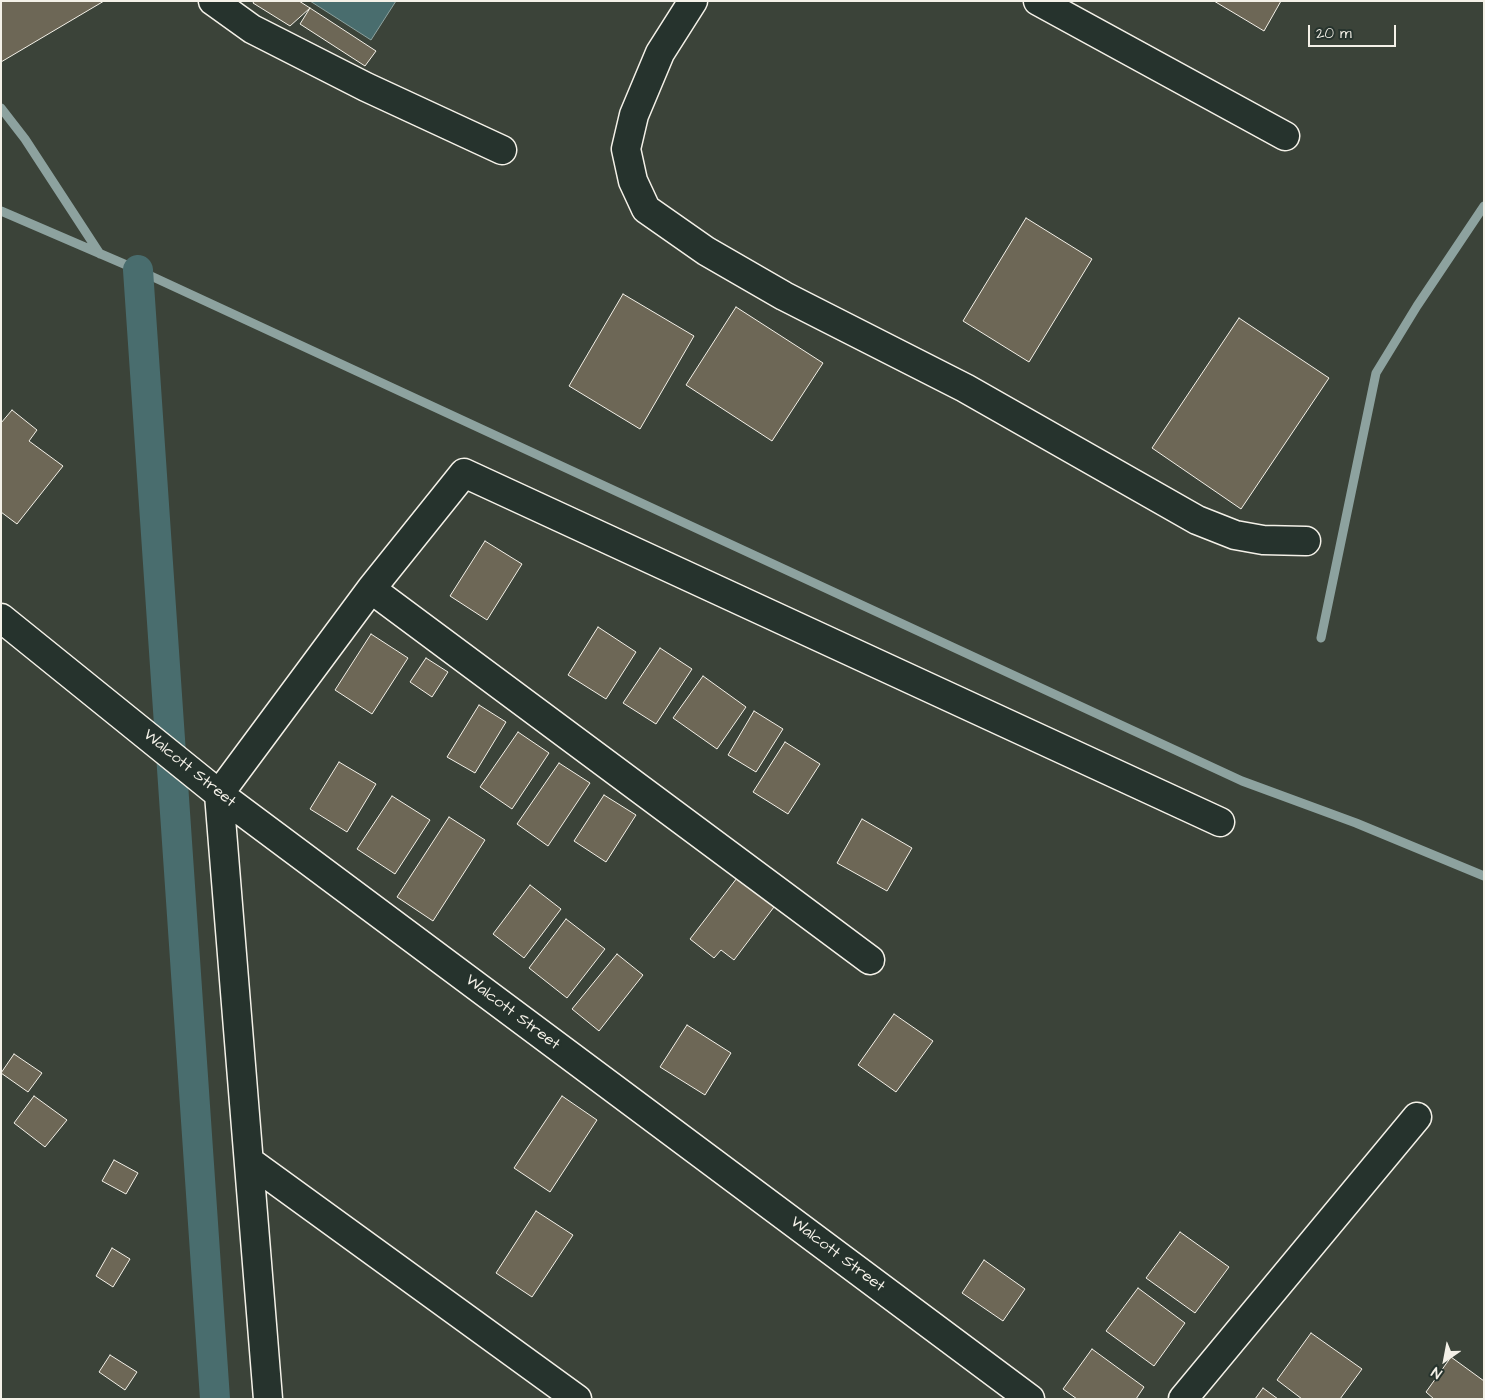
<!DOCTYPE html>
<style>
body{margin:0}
#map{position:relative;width:1485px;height:1400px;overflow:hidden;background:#3b4339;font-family:"Architects Daughter",sans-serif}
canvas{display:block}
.frame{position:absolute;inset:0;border:2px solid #f4f1e8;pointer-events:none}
.north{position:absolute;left:1420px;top:1335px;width:50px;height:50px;-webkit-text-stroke:4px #26332d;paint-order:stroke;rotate:213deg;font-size:14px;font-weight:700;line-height:20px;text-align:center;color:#f4f1e8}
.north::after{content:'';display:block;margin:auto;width:18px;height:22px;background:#f4f1e8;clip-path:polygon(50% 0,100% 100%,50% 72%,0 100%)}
.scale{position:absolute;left:1308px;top:25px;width:88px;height:22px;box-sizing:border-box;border:2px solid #f4f1e8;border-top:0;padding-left:6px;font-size:15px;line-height:18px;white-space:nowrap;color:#f4f1e8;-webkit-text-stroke:4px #26332d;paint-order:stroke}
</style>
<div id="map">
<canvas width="1485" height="1400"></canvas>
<div class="frame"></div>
<div class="north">N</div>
<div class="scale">20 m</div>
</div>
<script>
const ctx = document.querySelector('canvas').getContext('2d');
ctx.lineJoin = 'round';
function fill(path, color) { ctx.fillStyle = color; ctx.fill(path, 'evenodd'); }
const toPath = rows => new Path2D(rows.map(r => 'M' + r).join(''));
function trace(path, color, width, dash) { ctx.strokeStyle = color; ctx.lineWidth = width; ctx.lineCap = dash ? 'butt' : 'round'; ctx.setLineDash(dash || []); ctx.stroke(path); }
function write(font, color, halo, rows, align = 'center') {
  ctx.font = font + ' "Architects Daughter",sans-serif'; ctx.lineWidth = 5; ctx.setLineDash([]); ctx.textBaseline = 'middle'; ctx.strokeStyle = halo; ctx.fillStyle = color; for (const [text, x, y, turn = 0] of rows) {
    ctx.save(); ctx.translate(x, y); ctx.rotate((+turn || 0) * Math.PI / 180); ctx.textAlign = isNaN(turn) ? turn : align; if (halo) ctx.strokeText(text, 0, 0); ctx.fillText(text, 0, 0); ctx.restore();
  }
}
const water = toPath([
 [310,1,396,1,371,40,310,1]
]);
fill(water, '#496d6e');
trace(water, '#8da29f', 1);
trace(toPath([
 [1,108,25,139,100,254],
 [1,211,138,270,1242,781,1356,823,1484,876],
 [1321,638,1376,373,1417,306,1484,206]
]), '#8da29f', 9);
trace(toPath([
 [138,270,215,1399]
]), '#496d6e', 30);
const building = toPath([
 [1,1,104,1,1,62,1,1],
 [254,1,299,1,310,8,290,26,253,3,254,1],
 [1214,1,1281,1,1264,31,1214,1],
 [310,8,376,51,365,66,300,24,310,8],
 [1026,218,1092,259,1029,362,963,321,1026,218],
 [623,294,694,336,640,429,569,386,623,294],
 [736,307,823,363,772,441,686,385,736,307],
 [1239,318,1329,378,1241,509,1152,448,1239,318],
 [12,410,37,430,29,441,63,466,17,524,1,512,1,423,12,410],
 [485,541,522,564,487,620,450,596,485,541],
 [598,627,636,652,606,699,568,675,598,627],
 [371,634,408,658,372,714,335,690,371,634],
 [660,648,692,669,656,724,623,703,660,648],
 [426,658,448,672,432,697,410,682,426,658],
 [703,676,746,707,717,749,673,718,703,676],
 [479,705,506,722,475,773,447,757,479,705],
 [754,711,783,729,756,772,728,755,754,711],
 [518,732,549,753,512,809,480,787,518,732],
 [785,742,820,764,788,814,753,792,785,742],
 [339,762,376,784,347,832,310,809,339,762],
 [559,763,590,783,548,846,517,824,559,763],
 [604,795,636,815,606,862,574,841,604,795],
 [392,796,430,820,395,874,357,849,392,796],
 [449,817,485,840,433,921,397,897,449,817],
 [862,819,912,848,887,891,837,863,862,819],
 [737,878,774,907,734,960,721,950,714,958,690,939,737,878],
 [530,885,561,909,524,958,493,934,530,885],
 [566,919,605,949,567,998,529,968,566,919],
 [617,954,643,975,599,1031,572,1009,617,954],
 [894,1014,933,1041,896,1092,858,1065,894,1014],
 [687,1025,731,1053,705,1095,660,1067,687,1025],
 [14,1054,42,1073,28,1092,1,1073,14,1054],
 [34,1096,67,1120,45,1147,14,1123,34,1096],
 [562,1096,597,1120,550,1192,514,1168,562,1096],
 [114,1160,138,1173,126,1194,102,1181,114,1160],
 [536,1211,573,1235,532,1297,496,1273,536,1211],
 [1180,1232,1229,1267,1195,1313,1146,1278,1180,1232],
 [112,1248,130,1259,113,1287,96,1276,112,1248],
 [984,1260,1025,1289,1003,1321,962,1293,984,1260],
 [1138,1288,1185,1323,1154,1366,1106,1331,1138,1288],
 [1311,1333,1362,1369,1340,1399,1302,1399,1277,1380,1311,1333],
 [1092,1349,1144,1387,1136,1399,1077,1399,1063,1389,1092,1349],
 [110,1355,137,1372,125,1390,99,1372,110,1355],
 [1451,1357,1484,1381,1484,1399,1434,1399,1426,1392,1451,1357],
 [1263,1388,1278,1399,1255,1399,1263,1388]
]);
fill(building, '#6d6756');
trace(building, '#f4f1e8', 1);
const minor = toPath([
 [213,1,252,29,366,87,502,150],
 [693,1,660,53,634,115,626,149,633,181,646,209,706,251,784,296,965,388,1197,520,1235,535,1263,540,1306,541],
 [1038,1,1285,136],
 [371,589,870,960],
 [1,618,219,794,1030,1399],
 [249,1161,577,1399],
 [268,1399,219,794,371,589,464,473,1220,822],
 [1183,1399,1417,1117]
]);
trace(minor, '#f4f1e8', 31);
trace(minor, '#26332d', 28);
write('16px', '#f4f1e8', '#26332d', [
 ["Walcott Street",189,769,39],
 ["Walcott Street",512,1013,37],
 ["Walcott Street",837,1255,37]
]);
</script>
